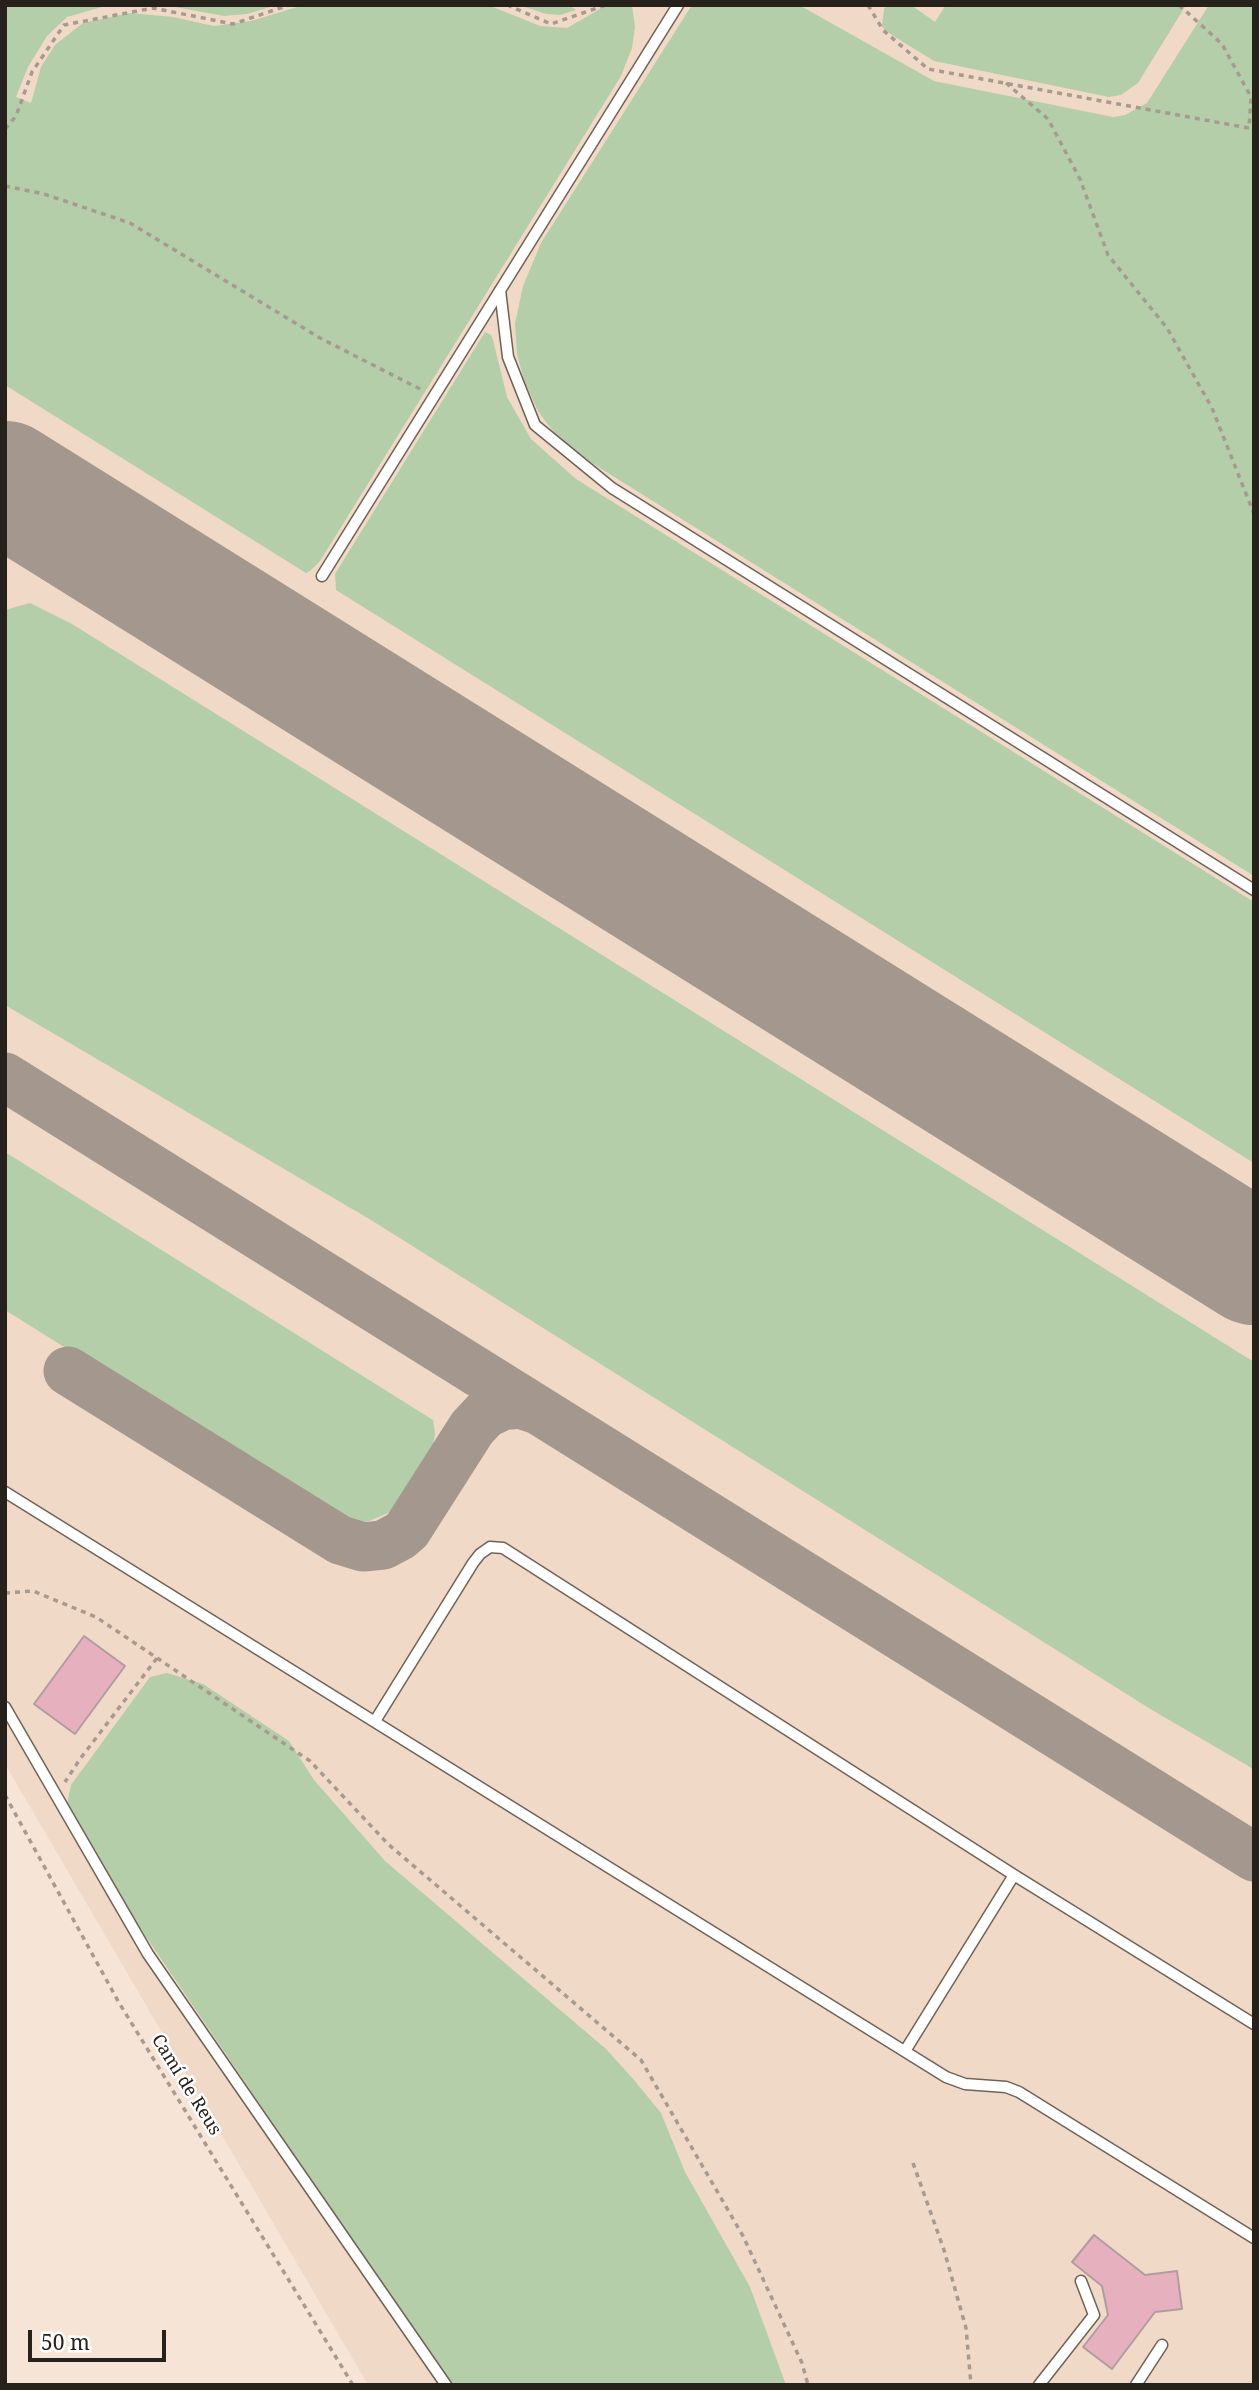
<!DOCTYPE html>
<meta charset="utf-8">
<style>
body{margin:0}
#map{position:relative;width:1259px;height:2390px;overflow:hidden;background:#f6e4d7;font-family:"Noto Serif",serif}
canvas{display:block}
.frame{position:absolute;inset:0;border:7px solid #27211c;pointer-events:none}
.scale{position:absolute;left:28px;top:2330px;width:138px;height:32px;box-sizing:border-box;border:4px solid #27211c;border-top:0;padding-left:9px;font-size:21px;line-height:24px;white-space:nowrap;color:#27211c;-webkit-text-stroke:5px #fff;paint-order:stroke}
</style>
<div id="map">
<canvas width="1259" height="2390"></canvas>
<div class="frame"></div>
<div class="scale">50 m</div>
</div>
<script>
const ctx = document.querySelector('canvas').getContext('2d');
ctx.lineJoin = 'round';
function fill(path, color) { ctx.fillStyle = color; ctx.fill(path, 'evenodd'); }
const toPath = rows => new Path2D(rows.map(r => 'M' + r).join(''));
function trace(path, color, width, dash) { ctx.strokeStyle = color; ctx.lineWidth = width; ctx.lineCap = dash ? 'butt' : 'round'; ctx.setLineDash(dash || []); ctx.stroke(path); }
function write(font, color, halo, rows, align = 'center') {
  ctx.font = font + ' "Noto Serif",serif'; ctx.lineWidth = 5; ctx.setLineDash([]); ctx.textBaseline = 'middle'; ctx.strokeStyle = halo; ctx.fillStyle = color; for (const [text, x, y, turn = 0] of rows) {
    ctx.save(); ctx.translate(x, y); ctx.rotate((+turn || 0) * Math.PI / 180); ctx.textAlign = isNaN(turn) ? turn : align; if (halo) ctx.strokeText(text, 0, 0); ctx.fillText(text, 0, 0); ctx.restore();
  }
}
fill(toPath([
 [5,5,1254,5,1254,2385,368,2385,5,1764]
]), '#f1d9c7');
fill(toPath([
 [5,5,109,5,67,17,47,36,28,67,16,97,31,103,41,67,55,45,83,23,130,13,173,17,214,26,251,21,304,5,488,5,540,26,567,28,607,5,632,5,635,27,632,48,621,76,320,561,310,571,306,573,5,385],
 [164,5,277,5,247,14,224,16],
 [519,5,569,5,576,10,560,15,546,14],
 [692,5,799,5,934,81,1113,117,1125,115,1147,103,1209,5,1254,5,1254,876,592,463,555,434,538,411,524,380,517,354,515,324,523,286,541,243],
 [887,5,911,5,935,22,946,5,1186,5,1138,83,1121,95,1109,97,934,61,892,35,882,27,884,9],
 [485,332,491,335,493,340,507,397,531,439,576,479,1254,902,1254,1163,336,590,335,574],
 [30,603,72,624,1254,1362,1254,1771,1250,1767,1152,1710,371,1220,5,1005,5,610],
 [5,1152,433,1420,435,1433,433,1447,396,1506,388,1513,369,1521,358,1523,339,1519,5,1310],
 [167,1673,203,1684,289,1741,314,1780,385,1861,606,2049,634,2080,661,2113,685,2172,750,2287,786,2385,451,2385,70,1825,67,1805,71,1785,150,1677]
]), '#b3cea9');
trace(toPath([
 [5,1077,1254,1857],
 [68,1371,340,1540,363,1547,383,1545,400,1536,407,1530,472,1428,485,1414,502,1406,510,1405,520,1404,538,1410]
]), '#a4978e', 49);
trace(toPath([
 [5,483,1254,1263]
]), '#a4978e', 124);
const building = toPath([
 [84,1636,125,1666,75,1734,34,1704,84,1636],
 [1094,2235,1145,2275,1177,2271,1182,2309,1155,2312,1112,2369,1083,2347,1108,2315,1102,2286,1072,2262,1094,2235]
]);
fill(building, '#e6b0bf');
trace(building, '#b19ca1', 2);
const service = toPath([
 [500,290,508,357,535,425,612,488,1254,890],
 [322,576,678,5],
 [5,1492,946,2077,965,2084,1006,2087,1019,2092,1254,2238],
 [5,1707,148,1954,446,2385],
 [375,1721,473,1563,480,1554,490,1547,503,1548,1014,1875,1254,2024],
 [905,2051,1014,1875],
 [1039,2385,1094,2315,1081,2281],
 [1136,2385,1162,2345]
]);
trace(service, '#716256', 13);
trace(toPath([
 [507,5,551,24,606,5],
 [868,5,883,30,928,69,1254,129],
 [1179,5,1222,44,1251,97,1249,128],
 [1006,83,1048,119,1080,179,1108,255,1167,328,1212,408,1254,514],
 [5,129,16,116,32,72,64,25,153,8,233,24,289,5],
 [5,186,44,194,130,223,320,338,422,390],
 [5,1593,33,1591,96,1617,157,1658,80,1759,65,1782],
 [157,1658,310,1761,388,1844,641,2060,743,2236,802,2363,808,2385],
 [5,1795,118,2001,353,2385],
 [913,2163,944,2250,966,2328,971,2385]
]), '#a79a90', 3.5, [5, 5]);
trace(service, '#fff', 10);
write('18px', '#27211c', '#fff', [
 ["Camí de Reus",186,2085,58]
]);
</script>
